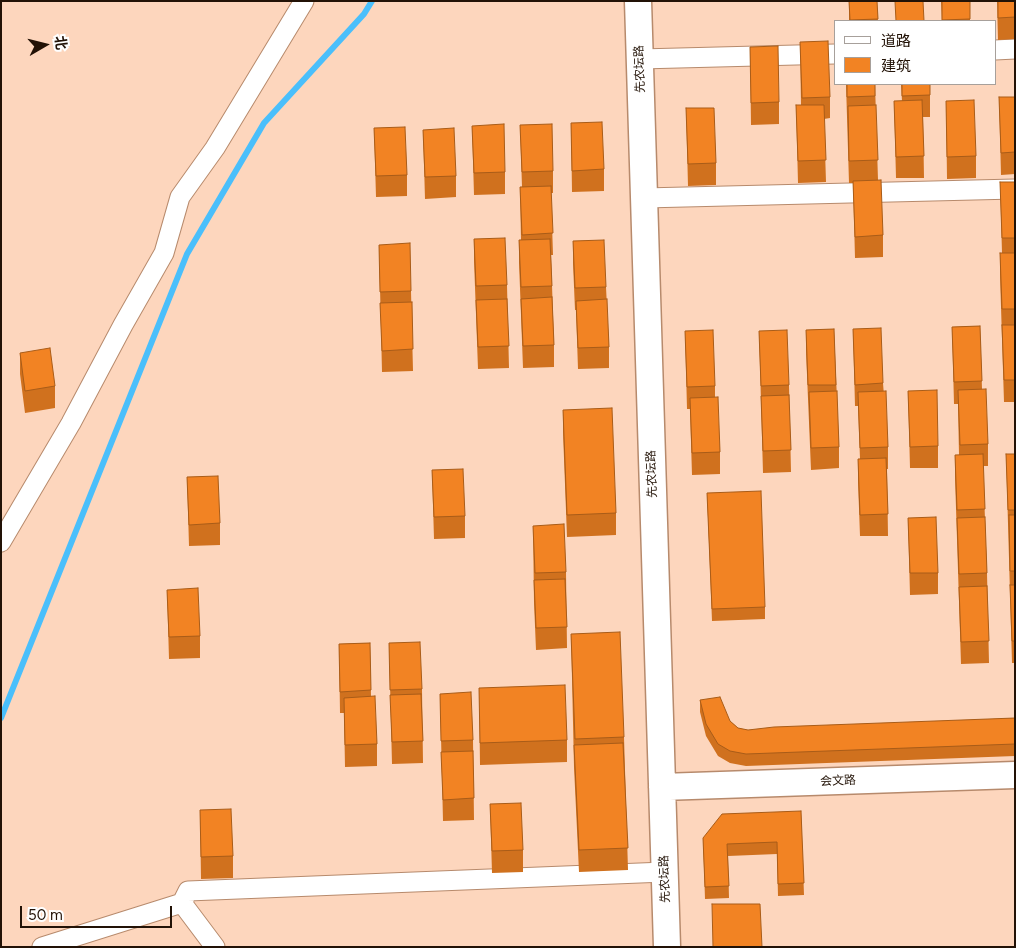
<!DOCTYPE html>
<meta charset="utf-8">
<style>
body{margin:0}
#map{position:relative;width:1016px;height:948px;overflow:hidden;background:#fdd6bd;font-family:Figtree,"Noto Sans SC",sans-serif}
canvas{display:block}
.frame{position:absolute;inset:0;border:2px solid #221206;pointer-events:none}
.legend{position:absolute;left:834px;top:20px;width:162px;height:65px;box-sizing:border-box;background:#fff;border:1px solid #a7a09b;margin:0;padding:6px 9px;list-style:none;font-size:15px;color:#221206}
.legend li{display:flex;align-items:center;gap:10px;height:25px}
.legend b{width:25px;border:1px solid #a7a09b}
.north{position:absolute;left:20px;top:20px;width:50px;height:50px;-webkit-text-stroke:4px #fff;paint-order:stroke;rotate:82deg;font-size:14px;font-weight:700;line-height:20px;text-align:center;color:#221206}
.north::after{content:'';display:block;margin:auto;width:18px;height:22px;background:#221206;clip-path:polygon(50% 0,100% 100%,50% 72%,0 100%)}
.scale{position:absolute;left:20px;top:906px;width:152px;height:22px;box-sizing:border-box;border:2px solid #221206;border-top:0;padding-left:6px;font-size:15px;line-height:18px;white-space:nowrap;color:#221206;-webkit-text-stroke:4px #fff;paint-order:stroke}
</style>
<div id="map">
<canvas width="1016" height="948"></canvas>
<div class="frame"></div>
<ul class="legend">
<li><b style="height:6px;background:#fff"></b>道路</li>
<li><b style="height:14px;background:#f28323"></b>建筑</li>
</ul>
<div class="north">北</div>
<div class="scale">50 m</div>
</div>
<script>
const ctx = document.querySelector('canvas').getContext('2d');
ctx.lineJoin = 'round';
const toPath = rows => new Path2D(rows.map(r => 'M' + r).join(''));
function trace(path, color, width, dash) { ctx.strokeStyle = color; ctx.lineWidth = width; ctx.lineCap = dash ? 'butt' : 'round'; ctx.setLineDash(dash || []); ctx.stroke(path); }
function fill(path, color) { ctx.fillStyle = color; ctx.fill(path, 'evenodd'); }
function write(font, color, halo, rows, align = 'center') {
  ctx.font = font + ' Figtree,"Noto Sans SC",sans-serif'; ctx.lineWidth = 4; ctx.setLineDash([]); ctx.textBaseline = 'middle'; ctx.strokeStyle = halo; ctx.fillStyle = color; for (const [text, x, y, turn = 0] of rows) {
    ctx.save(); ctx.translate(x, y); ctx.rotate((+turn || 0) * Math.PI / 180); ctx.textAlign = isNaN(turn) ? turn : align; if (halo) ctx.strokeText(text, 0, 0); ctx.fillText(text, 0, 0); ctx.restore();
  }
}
trace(toPath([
 [1,718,187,254,264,123,364,14,372,1]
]), '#4abffb', 6);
const street = toPath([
 [995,50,1015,49],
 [640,59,835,54],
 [644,198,1015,189],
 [1,542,71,423,123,325,164,253,180,197,215,148,304,1],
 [182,903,188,891,665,872],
 [42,947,182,903,215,947]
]);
const secondary = toPath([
 [638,1,667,947],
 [662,787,1015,775]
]);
trace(street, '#b78a6c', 21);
trace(secondary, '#b78a6c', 29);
trace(street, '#fff', 19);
trace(secondary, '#fff', 26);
fill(toPath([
 [849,1,877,1,878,21,849,21],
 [941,1,970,1,970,21,942,21],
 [997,1,1015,1,1015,39,998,40],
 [800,42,830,97,830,118,824,119,826,182,798,183,796,105,801,105],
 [750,47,779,102,779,124,751,125],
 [846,84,875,84,878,180,883,235,883,257,855,258,853,183,849,183],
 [901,84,930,84,930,117,923,117,924,178,896,178,894,101,902,101],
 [999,97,1015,97,1015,174,1001,175],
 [946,101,976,156,976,178,947,179],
 [686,108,716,163,716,185,688,186],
 [571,123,604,169,604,191,572,192],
 [520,125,553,171,553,193,551,193,553,255,551,255,554,345,554,367,523,368,519,262,519,240,521,240,520,187,522,187],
 [472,126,505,172,505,194,474,195],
 [374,128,407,175,407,196,376,197],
 [423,130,456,176,456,197,425,199],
 [1000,182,1015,182,1015,402,1004,402,1000,275,1000,253,1002,253],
 [474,239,507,285,509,368,478,369,474,260],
 [573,241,606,287,609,347,609,368,578,369,576,310,575,310,573,263],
 [379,245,411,291,413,371,382,372],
 [980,326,982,389,988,444,988,466,983,466,987,573,989,663,961,664,955,477,955,455,959,455,958,404,954,404,952,327],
 [834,329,839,447,839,468,811,470,806,351,806,330],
 [853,329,883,383,888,447,888,469,887,469,888,536,860,536,858,481,858,459,860,459,858,406,855,406],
 [685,331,715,386,715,397,720,452,720,474,692,475,690,409,687,409],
 [759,331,789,385,791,472,763,473],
 [20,353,55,386,55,408,25,413,20,374],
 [908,391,938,446,938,468,910,468],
 [563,410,616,513,616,535,567,537,563,432],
 [1006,454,1015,454,1015,663,1012,663],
 [432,470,465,516,465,538,434,539],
 [187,477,220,523,220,545,189,546],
 [707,493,765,607,765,619,712,621],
 [908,518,938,573,938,594,910,595],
 [533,526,566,572,567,648,536,650,534,602],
 [167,590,200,636,200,658,169,659],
 [571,634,624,737,628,870,579,872,574,767],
 [370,643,371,697,377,744,377,766,345,767,344,713,340,713,339,644],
 [389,643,422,689,423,763,392,764],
 [479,688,567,740,567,762,480,765],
 [440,694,473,740,474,820,443,821],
 [700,700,730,721,738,728,748,730,1015,718,1015,756,746,766,730,763,718,756,706,736,700,712],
 [490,804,523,850,523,872,492,873],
 [200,810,233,856,233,878,201,879],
 [801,811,804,895,778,896,777,854,728,856,729,898,705,899,703,838]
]), '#d0711e');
const building = toPath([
 [849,1,877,1,878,19,850,20,849,1],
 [895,1,923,1,924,21,896,21,895,1],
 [942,1,970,1,970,19,942,20,942,1],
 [998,1,1015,1,1015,17,998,18,998,1],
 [828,41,830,97,802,98,800,42,828,41],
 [778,46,779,102,751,103,750,47,778,46],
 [847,84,875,84,875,96,847,97,847,84],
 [902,84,930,84,930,95,902,96,902,84],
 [999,97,1015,97,1015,152,1001,153,999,97],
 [922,100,924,156,896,157,894,101,922,100],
 [974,100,976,156,947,157,946,101,974,100],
 [796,105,824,105,826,160,798,161,796,105],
 [876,105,878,160,849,161,848,106,876,105],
 [686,108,714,108,716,163,688,164,686,108],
 [602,122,604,169,572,171,571,123,602,122],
 [504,124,505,172,474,173,472,126,504,124],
 [552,124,553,171,522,172,520,125,552,124],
 [405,127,407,175,376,176,374,128,405,127],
 [454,128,456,176,425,177,423,130,454,128],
 [881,180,883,235,855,237,853,181,881,180],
 [1000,182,1015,182,1015,238,1002,238,1000,182],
 [551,186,553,233,522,235,520,187,551,186],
 [505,238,507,285,476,286,474,239,505,238],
 [550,239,552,286,521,287,519,240,550,239],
 [604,240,606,287,575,288,573,241,604,240],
 [410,243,411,291,380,292,379,245,410,243],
 [1000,253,1015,253,1015,309,1002,309,1000,253],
 [552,297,554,345,523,346,521,299,552,297],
 [507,299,509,346,478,347,476,300,507,299],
 [607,299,609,347,578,348,576,301,607,299],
 [412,302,413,349,382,351,380,303,412,302],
 [1002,325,1015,325,1015,380,1004,380,1002,325],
 [980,326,982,381,954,382,952,327,980,326],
 [881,328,883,383,855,385,853,329,881,328],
 [834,329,836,385,808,385,806,330,834,329],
 [713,330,715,386,687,387,685,331,713,330],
 [787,330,789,385,761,386,759,331,787,330],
 [50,348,55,386,25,391,20,353,50,348],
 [986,389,988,444,960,445,958,390,986,389],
 [937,390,938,446,910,447,908,391,937,390],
 [837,391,839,447,811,448,809,392,837,391],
 [886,391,888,447,860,448,858,392,886,391],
 [789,395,791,450,763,451,761,396,789,395],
 [718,397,720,452,692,453,690,398,718,397],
 [612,408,616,513,567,515,563,410,612,408],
 [983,454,985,509,957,510,955,455,983,454],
 [1006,454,1015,454,1015,510,1008,510,1006,454],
 [886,458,888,514,860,515,858,459,886,458],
 [463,469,465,516,434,517,432,470,463,469],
 [218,476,220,523,189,525,187,477,218,476],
 [761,491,765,607,712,609,707,493,761,491],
 [1009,515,1015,515,1015,571,1010,571,1009,515],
 [936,517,938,573,910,573,908,518,936,517],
 [985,517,987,573,959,574,957,518,985,517],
 [564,524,566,572,535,573,533,526,564,524],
 [565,579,567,627,536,628,534,580,565,579],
 [1010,585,1015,585,1015,641,1012,641,1010,585],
 [987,586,989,641,961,642,959,587,987,586],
 [198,588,200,636,169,637,167,590,198,588],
 [620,632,624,737,575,739,571,634,620,632],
 [420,642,422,689,390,690,389,643,420,642],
 [370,643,371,690,340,692,339,644,370,643],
 [565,685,567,740,480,743,479,688,565,685],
 [471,692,473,740,441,741,440,694,471,692],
 [421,694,423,741,392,742,390,695,421,694],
 [375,696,377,744,345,745,344,698,375,696],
 [720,697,730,721,738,728,748,730,774,727,1015,718,1015,744,746,754,730,751,718,744,706,724,700,700,720,697],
 [623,743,628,848,579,850,574,745,623,743],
 [473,751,474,798,443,800,441,752,473,751],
 [521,803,523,850,492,851,490,804,521,803],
 [231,809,233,856,201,857,200,810,231,809],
 [801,811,804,883,778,884,777,842,727,844,729,886,705,887,703,838,722,814,801,811],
 [712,904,760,904,762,947,713,947,712,904]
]);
fill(building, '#f28323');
trace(building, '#a95c18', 1);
write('12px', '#221206', '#fff', [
 ["先农坛路",640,69,-92],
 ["先农坛路",652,474,-92],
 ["会文路",838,781,-2],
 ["先农坛路",665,879,-92]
]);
</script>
